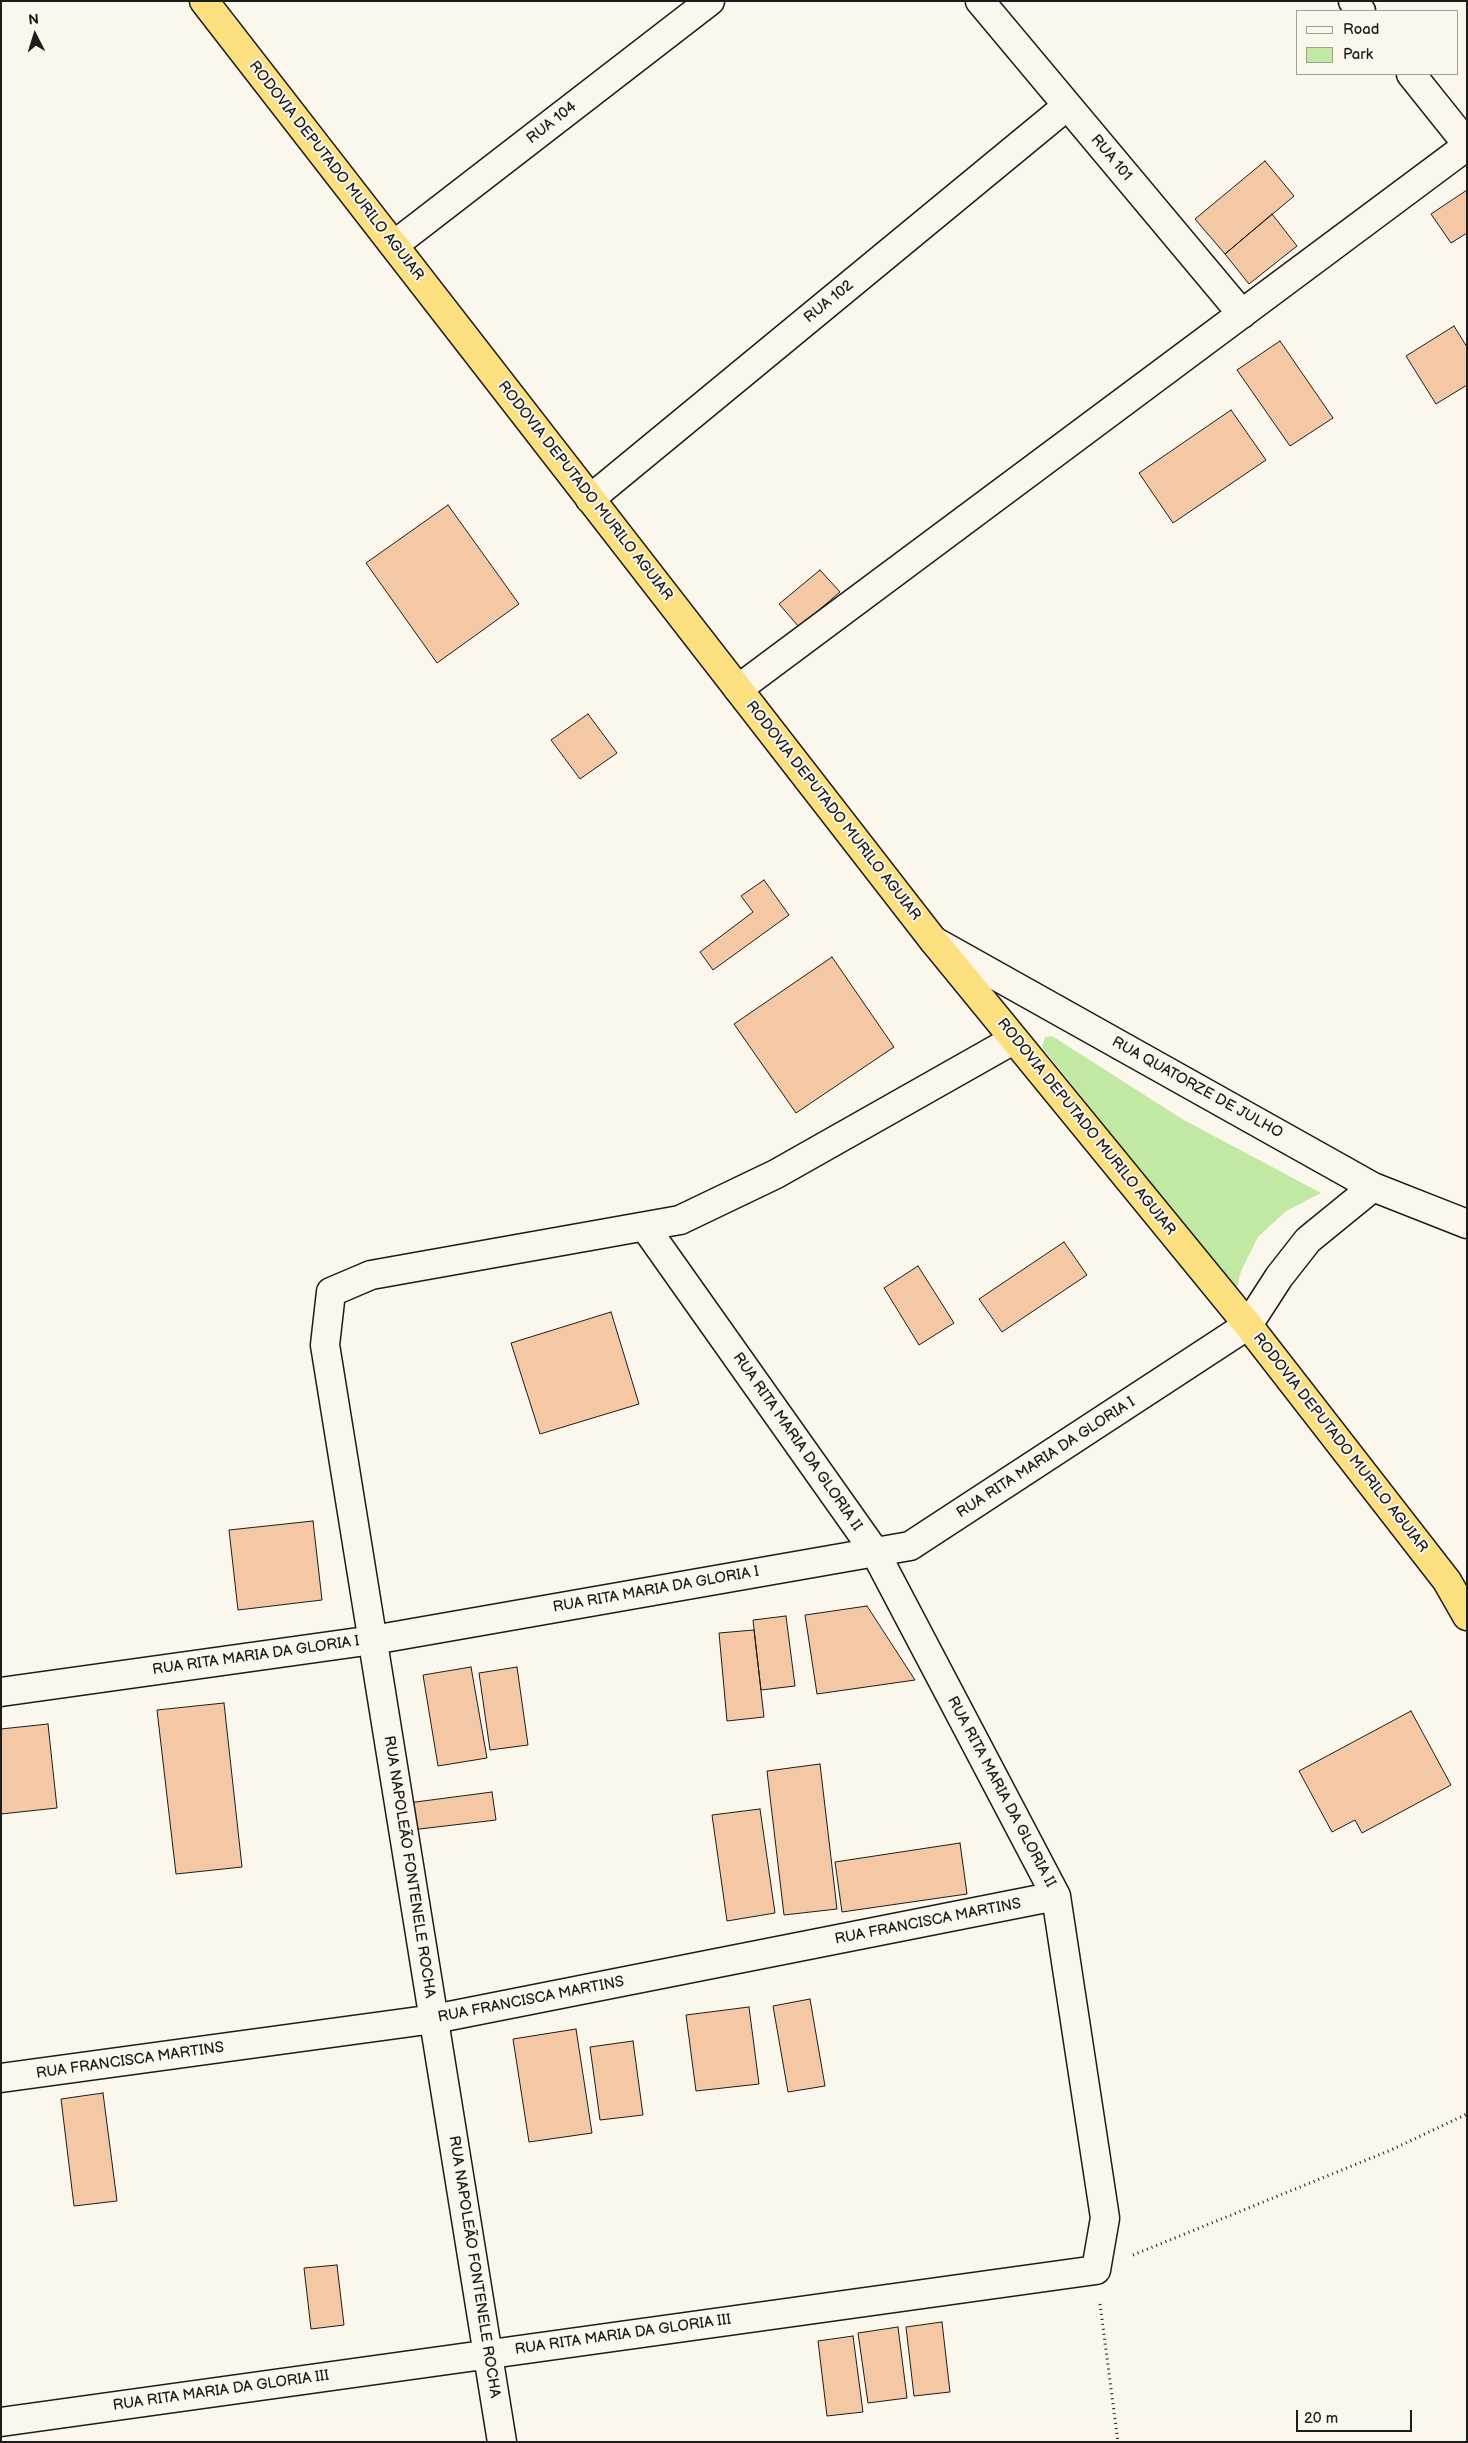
<!DOCTYPE html>
<meta charset="utf-8">
<style>
body{margin:0}
#map{position:relative;width:1468px;height:2443px;overflow:hidden;background:#fbf7ec;font-family:"Balsamiq Sans",sans-serif}
canvas{display:block}
.frame{position:absolute;inset:0;border:2px solid #1c1c1c;pointer-events:none}
.legend{position:absolute;left:1296px;top:10px;width:162px;height:65px;box-sizing:border-box;background:#fbf7ec;border:1px solid #a29f99;margin:0;padding:6px 9px;list-style:none;font-size:15px;color:#1c1c1c}
.legend li{display:flex;align-items:center;gap:10px;height:25px}
.legend b{width:25px;border:1px solid #a29f99}
.north{position:absolute;left:10px;top:10px;width:50px;height:50px;-webkit-text-stroke:4px #fbf7ec;paint-order:stroke;rotate:355deg;font-size:14px;font-weight:700;line-height:20px;text-align:center;color:#1c1c1c}
.north::after{content:'';display:block;margin:auto;width:18px;height:22px;background:#1c1c1c;clip-path:polygon(50% 0,100% 100%,50% 72%,0 100%)}
.scale{position:absolute;left:1296px;top:2410px;width:116px;height:22px;box-sizing:border-box;border:2px solid #1c1c1c;border-top:0;padding-left:6px;font-size:15px;line-height:18px;white-space:nowrap;color:#1c1c1c;-webkit-text-stroke:4px #fbf7ec;paint-order:stroke}
</style>
<div id="map">
<canvas width="1468" height="2443"></canvas>
<div class="frame"></div>
<ul class="legend">
<li><b style="height:6px;background:#fbf7ec"></b>Road</li>
<li><b style="height:14px;background:#c1e9a4"></b>Park</li>
</ul>
<div class="north">N</div>
<div class="scale">20 m</div>
</div>
<script>
const ctx = document.querySelector('canvas').getContext('2d');
ctx.lineJoin = 'round';
function fill(path, color) { ctx.fillStyle = color; ctx.fill(path, 'evenodd'); }
const toPath = rows => new Path2D(rows.map(r => 'M' + r).join(''));
function trace(path, color, width, dash) { ctx.strokeStyle = color; ctx.lineWidth = width; ctx.lineCap = dash ? 'butt' : 'round'; ctx.setLineDash(dash || []); ctx.stroke(path); }
function write(font, color, halo, rows, align = 'center') {
  ctx.font = font + ' "Balsamiq Sans",sans-serif'; ctx.lineWidth = 4; ctx.setLineDash([]); ctx.textBaseline = 'middle'; ctx.strokeStyle = halo; ctx.fillStyle = color; for (const [text, x, y, turn = 0] of rows) {
    ctx.save(); ctx.translate(x, y); ctx.rotate((+turn || 0) * Math.PI / 180); ctx.textAlign = isNaN(turn) ? turn : align; if (halo) ctx.strokeText(text, 0, 0); ctx.fillText(text, 0, 0); ctx.restore();
  }
}
fill(toPath([
 [1052,1036,1182,1119,1321,1193,1286,1211,1258,1237,1241,1271,1236,1291,1042,1047,1045,1037]
]), '#c1e9a4');
const building = toPath([
 [1265,161,1294,196,1225,254,1195,219,1265,161],
 [1467,190,1467,233,1451,243,1431,214,1467,190],
 [1272,214,1297,246,1249,284,1225,254,1272,214],
 [1454,326,1467,347,1467,385,1436,404,1406,356,1454,326],
 [1280,341,1333,418,1290,446,1237,370,1280,341],
 [1231,410,1266,460,1173,523,1139,473,1231,410],
 [448,505,519,604,437,663,366,563,448,505],
 [820,570,840,592,799,627,779,604,820,570],
 [588,714,617,753,580,779,551,740,588,714],
 [764,880,789,915,713,970,700,952,753,912,741,896,764,880],
 [832,957,894,1047,796,1113,734,1024,832,957],
 [1064,1242,1087,1275,1002,1332,979,1299,1064,1242],
 [918,1266,954,1323,919,1345,884,1288,918,1266],
 [611,1312,639,1404,540,1434,511,1343,611,1312],
 [313,1521,322,1600,238,1610,229,1530,313,1521],
 [867,1606,915,1680,817,1694,805,1615,867,1606],
 [786,1616,795,1686,761,1690,753,1620,786,1616],
 [754,1630,764,1717,727,1721,719,1633,754,1630],
 [471,1667,487,1758,438,1766,423,1675,471,1667],
 [517,1667,528,1745,490,1750,479,1673,517,1667],
 [224,1703,242,1867,176,1874,157,1710,224,1703],
 [1411,1711,1451,1785,1362,1833,1355,1820,1332,1832,1299,1771,1411,1711],
 [48,1724,57,1808,1,1814,1,1729,48,1724],
 [820,1764,837,1909,784,1915,767,1771,820,1764],
 [492,1792,496,1820,411,1830,408,1803,492,1792],
 [760,1809,775,1913,727,1921,712,1815,760,1809],
 [960,1843,967,1894,842,1912,835,1862,960,1843],
 [810,1999,825,2086,788,2092,773,2006,810,1999],
 [749,2007,759,2084,696,2091,686,2015,749,2007],
 [576,2029,592,2133,529,2142,513,2039,576,2029],
 [633,2041,643,2115,600,2120,590,2047,633,2041],
 [103,2093,117,2201,74,2206,61,2099,103,2093],
 [337,2265,344,2325,311,2329,304,2268,337,2265],
 [942,2322,950,2392,914,2396,906,2327,942,2322],
 [898,2327,907,2398,868,2403,858,2333,898,2327],
 [853,2336,863,2412,827,2416,818,2341,853,2336]
]);
fill(building, '#f4c8a4');
trace(building, '#1c1c1c', 1);
const minor = toPath([
 [980,1,1242,314],
 [1353,1,1361,11],
 [1411,74,1467,144],
 [394,245,710,1],
 [590,499,1067,106],
 [738,689,1467,146],
 [934,941,1373,1187,1467,1224],
 [1,1692,373,1640,910,1546,1248,1325,1279,1277,1308,1240,1373,1187],
 [1,2078,434,2019,1056,1896],
 [1,2422,1096,2270,1105,2218,1056,1896,875,1552,645,1227],
 [502,2442,325,1345,331,1292,371,1275,680,1220,776,1174,1013,1040]
]);
const highway = toPath([
 [204,1,933,940,1248,1325,1447,1581,1467,1616]
]);
trace(minor, '#1c1c1c', 31);
trace(highway, '#1c1c1c', 31);
trace(toPath([
 [1133,2255,1391,2150,1467,2114],
 [1100,2304,1118,2442]
]), '#1c1c1c', 3, [1, 4]);
trace(minor, '#fbf7ec', 28);
trace(highway, '#fce080', 28);
write('15px', '#1c1c1c', '#fbf7ec', [
 ["RUA 104",552,123,-38],
 ["RUA 101",1111,158,50],
 ["RODOVIA DEPUTADO MURILO AGUIAR",336,171,52],
 ["RUA 102",829,302,-39],
 ["RODOVIA DEPUTADO MURILO AGUIAR",585,491,52],
 ["RODOVIA DEPUTADO MURILO AGUIAR",833,811,52],
 ["RUA QUATORZE DE JULHO",1197,1088,29],
 ["RODOVIA DEPUTADO MURILO AGUIAR",1086,1127,51],
 ["RUA RITA MARIA DA GLORIA II",797,1442,55],
 ["RODOVIA DEPUTADO MURILO AGUIAR",1340,1443,52],
 ["RUA RITA MARIA DA GLORIA I",1046,1458,-33],
 ["RUA RITA MARIA DA GLORIA I",656,1590,-10],
 ["RUA RITA MARIA DA GLORIA I",256,1656,-8],
 ["RUA RITA MARIA DA GLORIA II",1001,1792,62],
 ["RUA NAPOLEÃO FONTENELE ROCHA",409,1867,81],
 ["RUA FRANCISCA MARTINS",928,1922,-11],
 ["RUA FRANCISCA MARTINS",531,2000,-11],
 ["RUA FRANCISCA MARTINS",130,2061,-8],
 ["RUA NAPOLEÃO FONTENELE ROCHA",474,2267,81],
 ["RUA RITA MARIA DA GLORIA III",623,2335,-8],
 ["RUA RITA MARIA DA GLORIA III",221,2391,-8]
]);
</script>
